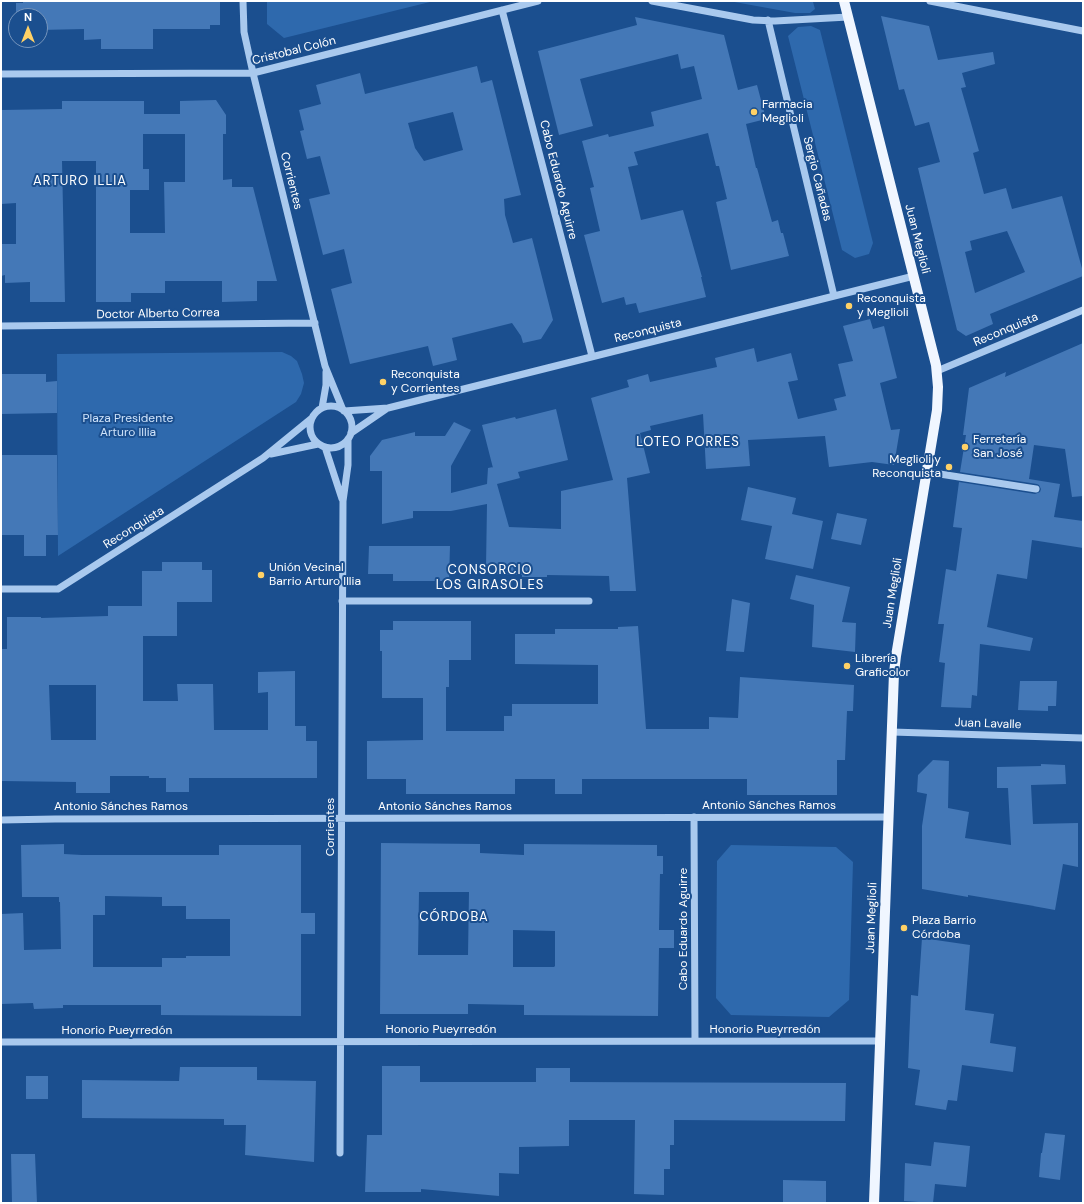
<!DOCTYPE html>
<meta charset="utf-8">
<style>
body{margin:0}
#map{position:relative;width:1084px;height:1204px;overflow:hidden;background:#1b4f8f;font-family:"DM Sans",sans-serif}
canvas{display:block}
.frame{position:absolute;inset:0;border:2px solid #fff;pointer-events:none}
.north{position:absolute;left:8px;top:8px;width:40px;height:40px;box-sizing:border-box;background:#1b4f8f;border:1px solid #7695bc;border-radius:50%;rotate:0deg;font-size:11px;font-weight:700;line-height:16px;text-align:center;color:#fff}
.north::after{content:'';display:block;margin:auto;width:14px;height:18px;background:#ffd166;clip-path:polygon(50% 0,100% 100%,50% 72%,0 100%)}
</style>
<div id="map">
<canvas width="1084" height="1204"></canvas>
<div class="frame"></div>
<div class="north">N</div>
</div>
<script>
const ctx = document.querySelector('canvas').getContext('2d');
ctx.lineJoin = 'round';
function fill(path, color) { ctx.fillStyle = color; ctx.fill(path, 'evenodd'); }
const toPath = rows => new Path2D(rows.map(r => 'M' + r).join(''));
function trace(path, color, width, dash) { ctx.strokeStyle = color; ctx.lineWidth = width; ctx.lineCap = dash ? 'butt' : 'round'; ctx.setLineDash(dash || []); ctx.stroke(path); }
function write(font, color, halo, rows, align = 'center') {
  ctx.font = font + ' "DM Sans",sans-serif'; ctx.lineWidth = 4; ctx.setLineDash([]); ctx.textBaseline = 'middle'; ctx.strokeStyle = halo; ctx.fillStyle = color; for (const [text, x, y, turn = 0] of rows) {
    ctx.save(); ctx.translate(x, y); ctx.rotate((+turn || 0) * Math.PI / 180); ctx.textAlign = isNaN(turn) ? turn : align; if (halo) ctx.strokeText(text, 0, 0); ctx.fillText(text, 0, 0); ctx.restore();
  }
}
fill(toPath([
 [267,1,434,1,284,38,267,24],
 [729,1,808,1,813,2,815,9,810,13,795,13],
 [811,26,820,30,873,243,869,254,855,258,842,250,788,36,798,27],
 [282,352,291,356,297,361,302,374,304,383,301,394,296,402,58,556,57,354],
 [731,845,836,847,853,862,849,1000,829,1017,731,1015,716,998,717,861]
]), '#2e69ad');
fill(toPath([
 [23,1,220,1,220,25,210,25,210,29,153,29,153,49,101,49,101,39,84,40,84,29,40,30,40,16,16,16,16,35,16,3,23,3],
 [881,16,929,26,938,60,993,52,995,64,962,73,966,87,961,88,979,151,973,153,984,194,1006,188,1012,209,1062,196,1083,272,1083,276,990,314,993,324,966,336,957,330,918,168,940,162,929,122,915,126,904,89,899,90],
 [1007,231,1025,272,975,293,965,252,972,250,970,241],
 [635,17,724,35,738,90,757,85,766,119,746,124,756,168,757,168,772,222,778,220,781,233,783,233,789,256,731,270,716,202,727,199,719,166,716,166,708,133,634,152,638,165,628,167,641,220,683,210,702,277,701,277,706,297,639,313,636,303,626,305,624,297,602,303,584,235,600,231,590,188,594,187,582,141,608,134,609,137,654,126,651,112,702,99,694,66,681,69,678,54,580,79,593,126,559,135,538,51,637,25],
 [477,66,481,83,492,80,521,195,504,199,505,215,513,243,532,238,553,320,541,339,523,343,521,336,512,323,452,338,457,360,433,366,428,346,350,364,331,289,352,283,344,249,323,255,309,199,330,194,320,156,307,159,300,131,304,130,299,110,321,104,316,85,360,73,365,94],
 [453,112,463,150,424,161,415,148,408,123],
 [216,100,226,115,226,134,223,134,223,180,232,179,232,187,253,187,277,281,257,281,257,301,222,302,222,281,165,281,165,293,131,293,131,302,96,302,96,161,62,161,65,302,30,302,30,282,5,283,5,275,1,276,1,244,16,244,16,203,1,204,1,110,62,109,62,101,144,101,144,114,180,114,180,101],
 [143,134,185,134,185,182,164,182,165,233,130,233,130,190,149,190,149,169,143,169],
 [870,319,873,329,884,326,897,378,880,383,891,430,900,429,894,465,872,462,829,467,825,436,748,440,750,466,706,469,703,414,650,426,651,430,640,433,650,473,627,478,636,591,610,591,609,576,547,575,547,577,522,577,522,575,494,574,494,567,486,567,487,504,451,511,413,511,413,518,382,524,382,471,370,471,370,456,382,440,415,432,415,436,445,436,454,422,471,430,451,466,451,493,487,484,488,468,493,467,493,468,482,425,515,417,516,419,556,409,568,460,518,472,520,478,497,484,509,527,561,529,561,491,613,480,591,398,629,387,627,380,648,374,650,382,717,367,715,358,754,348,757,362,791,353,798,380,788,382,798,419,837,410,834,399,846,396,838,364,853,361,843,326],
 [1083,343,1083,496,1072,497,1065,449,1034,445,1029,479,1060,484,1054,517,1083,521,1083,548,1032,540,1027,579,997,574,987,627,1033,638,1030,651,980,644,977,696,972,695,971,708,941,707,945,663,939,662,944,624,938,624,946,569,956,571,962,528,953,527,959,482,1035,494,1040,492,1041,489,1039,485,1037,484,960,472,966,435,963,435,969,388,1006,372,1005,377],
 [1,374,46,374,46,382,57,381,57,413,1,414],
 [1,455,57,455,58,535,46,535,46,556,24,556,24,535,1,535],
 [748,487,796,498,792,514,823,521,813,569,765,559,772,526,741,520],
 [837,513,867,519,861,545,831,539],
 [369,546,450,546,449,581,393,581,393,574,368,574],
 [162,562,202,562,202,570,212,570,212,602,177,602,177,636,143,636,143,701,178,701,177,684,213,684,214,730,268,730,268,692,258,693,258,672,295,671,295,726,306,726,306,741,317,741,317,778,189,778,189,792,166,792,166,778,149,778,149,776,110,776,110,793,76,793,76,782,1,781,1,649,7,649,7,617,41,617,41,618,108,616,108,606,142,606,142,571,162,571],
 [49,685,96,685,96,740,51,740],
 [796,575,850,587,842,622,856,623,855,652,812,647,814,605,790,599],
 [732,599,750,603,744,652,726,651],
 [393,621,471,621,471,660,449,660,449,687,446,687,446,731,504,731,504,716,512,716,512,704,598,704,598,665,515,664,515,634,555,634,555,629,618,629,618,627,638,626,646,729,709,729,709,717,738,718,740,677,854,685,853,711,847,711,845,760,837,760,837,795,747,795,747,779,582,779,582,794,555,794,555,779,515,779,515,794,406,794,406,779,367,779,367,741,423,740,423,698,382,698,382,651,380,651,380,630,393,630],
 [1020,681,1057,681,1056,706,1048,706,1048,711,1018,710],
 [933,760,949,761,948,808,969,812,965,838,1011,845,1008,788,997,788,997,767,1041,766,1041,764,1065,765,1066,784,1031,785,1033,824,1078,823,1078,867,1063,864,1055,910,1033,906,1034,906,968,895,968,897,922,889,922,826,927,794,917,792,918,775],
 [381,843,480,844,480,853,524,855,524,844,657,845,657,856,663,856,663,874,660,874,659,930,674,930,674,948,659,948,658,1016,524,1015,524,1005,468,1004,468,1014,380,1014],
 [419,892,469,892,468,955,418,955],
 [513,930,555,931,555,966,554,967,513,967],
 [64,844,64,854,82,855,219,855,219,845,301,845,301,913,315,913,315,934,301,934,301,1016,161,1015,161,1005,63,1005,63,1008,34,1009,33,1003,1,1004,1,914,23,913,24,950,61,949,60,902,59,902,59,897,22,897,21,845],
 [105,896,162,897,162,906,186,906,186,919,230,919,230,956,186,956,186,958,162,958,162,967,93,967,93,915,105,915],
 [922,938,970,945,965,1010,994,1014,990,1043,1016,1047,1013,1072,962,1065,957,1101,948,1100,946,1110,915,1105,920,1070,908,1068,911,995,918,996],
 [382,1066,420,1066,420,1082,536,1082,536,1068,570,1068,570,1082,846,1083,845,1121,674,1120,674,1145,670,1145,670,1169,664,1169,664,1195,634,1194,635,1120,569,1120,569,1146,519,1147,519,1174,499,1173,499,1196,421,1189,421,1192,365,1192,367,1135,382,1135],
 [180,1067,257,1067,257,1080,316,1081,314,1162,245,1155,246,1125,224,1125,224,1119,82,1118,82,1080,179,1081],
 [26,1076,48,1076,48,1099,26,1099],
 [1045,1133,1065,1135,1060,1180,1039,1177,1041,1153,1042,1153],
 [934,1142,970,1146,966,1187,935,1184,933,1203,904,1201,905,1163,931,1166],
 [11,1154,35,1154,37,1203,12,1203],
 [783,1180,826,1181,826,1203,783,1203]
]), '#4478b7');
trace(toPath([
 [243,1,244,32,253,73,325,366,343,410],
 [652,1,753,20,775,21,848,17],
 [930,1,1083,31],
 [502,10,592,356],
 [768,20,834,296],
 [1,74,253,73,538,1],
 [1,326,315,323],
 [937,371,1083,310],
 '310 427a21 21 0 1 1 42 0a21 21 0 1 1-42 0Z',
 [322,408,326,385,326,372],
 [344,411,388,408,914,276],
 [351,433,386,409],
 [325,447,342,499],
 [271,454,318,444],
 [927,472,1036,489],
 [1,589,58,589,263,458,312,418],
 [342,601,589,601],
 [892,732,1083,738],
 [694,817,695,1041],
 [1,820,55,819,888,817],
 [1,1042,880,1041],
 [340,1153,343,501,348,465,348,439]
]), '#a9c9ee', 7);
trace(toPath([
 [844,1,936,365,938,387,937,410,896,656,894,673,874,1203]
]), '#f0f6ff', 10);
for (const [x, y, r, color] of [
 [754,112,4,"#ffd166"],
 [849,306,4,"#ffd166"],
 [383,382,4,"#ffd166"],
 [965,447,4,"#ffd166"],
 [949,467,4,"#ffd166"],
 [261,575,4,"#ffd166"],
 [847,666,4,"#ffd166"],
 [904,928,4,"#ffd166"]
]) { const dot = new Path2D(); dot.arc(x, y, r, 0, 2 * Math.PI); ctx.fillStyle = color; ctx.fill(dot); trace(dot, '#1b4f8f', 1.5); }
write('12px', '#fff', '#1b4f8f', [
 ["Cristobal Colón",294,51,-14],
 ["Sergio Cañadas",817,179,76],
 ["Cabo Eduardo Aguirre",558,180,76],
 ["Corrientes",291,181,76],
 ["Juan Meglioli",917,239,76],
 ["Doctor Alberto Correa",158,314,-1],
 ["Reconquista",1006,330,-23],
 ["Reconquista",648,331,-14],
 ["Reconquista",134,528,-32],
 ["Juan Meglioli",893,593,-81],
 ["Juan Lavalle",988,724,2],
 ["Antonio Sánches Ramos",769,806],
 ["Antonio Sánches Ramos",121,807],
 ["Antonio Sánches Ramos",445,807],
 ["Corrientes",331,827,-90],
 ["Juan Meglioli",872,918,-88],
 ["Cabo Eduardo Aguirre",684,929,-90],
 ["Honorio Pueyrredón",441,1030],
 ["Honorio Pueyrredón",765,1030],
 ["Honorio Pueyrredón",117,1031]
]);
write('12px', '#fff', '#1b4f8f', [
 ["Farmacia",762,105],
 ["Meglioli",762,119],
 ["Reconquista",857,299],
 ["y Meglioli",857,313],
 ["Reconquista",391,375],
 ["y Corrientes",391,389],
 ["Ferretería",973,440],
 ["San José",973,454],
 ["Meglioli y",941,460,"right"],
 ["Reconquista",941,474,"right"],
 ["Unión Vecinal",269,568],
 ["Barrio Arturo Illia",269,582],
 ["Librería",855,659],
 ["Graficolor",855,673],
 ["Plaza Barrio",912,921],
 ["Córdoba",912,935]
], 'left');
write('12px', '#cfe3fa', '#1b4f8f', [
 ["Plaza Presidente",128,419],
 ["Arturo Illia",128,433]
]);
ctx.letterSpacing = '1px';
write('13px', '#fff', '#1b4f8f', [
 ["ARTURO ILLIA",80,182],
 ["LOTEO PORRES",688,443],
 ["CONSORCIO",490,571],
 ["LOS GIRASOLES",490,586],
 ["CÓRDOBA",454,918]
]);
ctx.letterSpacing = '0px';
</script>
